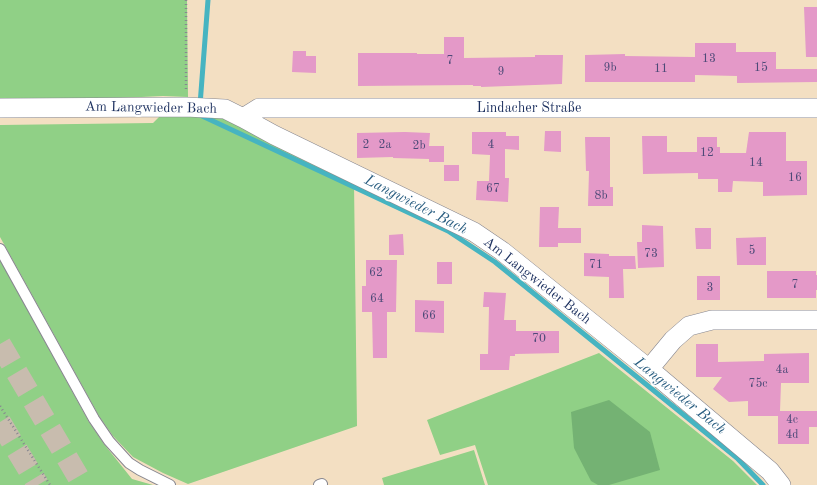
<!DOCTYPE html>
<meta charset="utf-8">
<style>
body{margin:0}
canvas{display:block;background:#f3dfc2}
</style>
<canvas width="817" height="485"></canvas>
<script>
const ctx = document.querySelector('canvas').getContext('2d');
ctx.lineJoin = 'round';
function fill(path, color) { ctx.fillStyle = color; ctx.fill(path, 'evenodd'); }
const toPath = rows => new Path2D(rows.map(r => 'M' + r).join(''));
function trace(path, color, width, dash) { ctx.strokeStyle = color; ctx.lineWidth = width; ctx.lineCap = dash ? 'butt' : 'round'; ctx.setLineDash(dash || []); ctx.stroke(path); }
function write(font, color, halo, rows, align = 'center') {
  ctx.font = font + ' "Old Standard TT",serif'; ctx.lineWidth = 4; ctx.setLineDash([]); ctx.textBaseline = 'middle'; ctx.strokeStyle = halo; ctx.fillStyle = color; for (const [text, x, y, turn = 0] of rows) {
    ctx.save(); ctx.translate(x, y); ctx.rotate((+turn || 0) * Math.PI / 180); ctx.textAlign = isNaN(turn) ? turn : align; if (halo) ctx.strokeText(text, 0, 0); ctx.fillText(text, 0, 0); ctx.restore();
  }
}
fill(toPath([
 [0,0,187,0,188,97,163,96,98,99,0,100],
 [209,111,354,182,357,426,188,484,163,473,133,457,113,436,99,416,0,237,0,125,153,123,160,116],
 [0,260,89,422,104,444,132,479,153,485,0,485],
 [599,353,733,461,757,485,488,485,475,445,440,455,427,420],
 [474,450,485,485,384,485,382,478]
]), '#90d086');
fill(toPath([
 [609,400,650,432,660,470,609,485,598,485,591,481,574,448,571,412]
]), '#74b273');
trace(toPath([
 [200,105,208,0],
 [200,115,448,231,495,262,737,458,763,485]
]), '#46b4c1', 5);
fill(toPath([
 [804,7,817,7,817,57,806,57],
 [444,37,464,37,464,58,535,57,535,55,563,55,562,84,481,87,481,86,473,86,473,85,358,86,358,53,417,53,417,54,444,54],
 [695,43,736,43,736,52,776,52,776,69,817,69,817,82,737,83,737,76,695,75,695,82,585,82,585,55,625,54,625,56,695,57],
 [293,51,306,51,306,56,316,56,316,73,292,72],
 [545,131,561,131,561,152,544,151],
 [405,132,430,133,429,146,444,146,444,162,429,162,429,159,393,158,393,157,357,158,357,133],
 [472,132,506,132,506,136,519,136,519,150,505,149,505,178,509,178,508,202,476,200,477,181,489,181,490,155,472,154],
 [749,132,786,132,786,161,807,161,807,195,763,196,763,182,733,181,732,192,718,192,718,179,698,179,698,173,643,174,642,136,667,136,667,152,697,152,697,137,717,137,717,147,720,147,720,153,746,153],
 [585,137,610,137,610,187,613,187,613,206,588,206,589,171,586,171],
 [444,165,459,165,459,181,444,181],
 [540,207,559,207,558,228,581,228,581,243,558,243,558,247,539,247],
 [642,225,663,226,664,267,638,268,637,242,642,242],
 [695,228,711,228,711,249,696,249],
 [403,234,404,255,389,255,389,235],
 [766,237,766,265,737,265,736,238],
 [584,253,609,254,609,256,635,256,636,269,623,269,624,298,609,298,609,277,584,276],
 [366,260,397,260,396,312,387,312,387,358,373,358,372,312,362,312,362,286,366,286],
 [437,262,452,262,452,284,437,284],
 [767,271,816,271,816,275,817,275,817,290,816,290,816,298,767,298],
 [697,276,720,276,720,300,697,300],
 [484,292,506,293,504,320,516,320,516,331,559,331,559,353,515,354,515,356,510,356,509,370,480,370,480,354,488,354,489,307,483,307],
 [415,300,444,301,444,333,415,332],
 [696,344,718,344,718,362,764,361,764,354,809,353,809,383,781,383,780,411,817,411,817,427,809,427,809,444,778,444,778,416,748,416,748,401,729,402,713,389,722,377,696,377]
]), '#e499c8');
trace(toPath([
 [0,344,83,485],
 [0,422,38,485]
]), '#c8bcae', 22, [22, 11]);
const service = toPath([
 [0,249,94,419,109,441,129,463,140,470,170,485],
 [319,485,322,484]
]);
const minor = toPath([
 [0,108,186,107,225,109,243,118,274,135,474,232,502,251,649,369,770,471,781,485],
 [243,118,259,108,817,108],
 [649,369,673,340,689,326,712,320,817,320]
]);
trace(service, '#878790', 12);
trace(minor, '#878790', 20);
trace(toPath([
 [186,0,186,89],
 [0,406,50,485]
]), '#878790', 2.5, [1, 3]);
trace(service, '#fff', 10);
trace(minor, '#fff', 19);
write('12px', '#4d4a78', null, [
 ["13",709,59],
 ["7",450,61],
 ["9b",610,68],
 ["15",761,68],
 ["11",661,69],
 ["9",501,72],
 ["2",366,145],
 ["2a",385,145],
 ["4",491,145],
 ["2b",419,146],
 ["12",707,153],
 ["14",756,163],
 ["16",795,178],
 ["67",493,189],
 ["8b",601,196],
 ["5",752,251],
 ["73",651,254],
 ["71",596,265],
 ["62",376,273],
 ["7",795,285],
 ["3",710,288],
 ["64",377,299],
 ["66",429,316],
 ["70",539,339],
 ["4a",782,370],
 ["75c",758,384],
 ["4c",792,420],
 ["4d",792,435]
]);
write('14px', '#1b2f5e', '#fff', [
 ["Am Langwieder Bach",151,108,1],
 ["Lindacher Straße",529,108],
 ["Am Langwieder Bach",537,281,38]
]);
write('italic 15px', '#2a5e81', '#fff', [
 ["Langwieder Bach",416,205,27],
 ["Langwieder Bach",680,396,39]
]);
</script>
